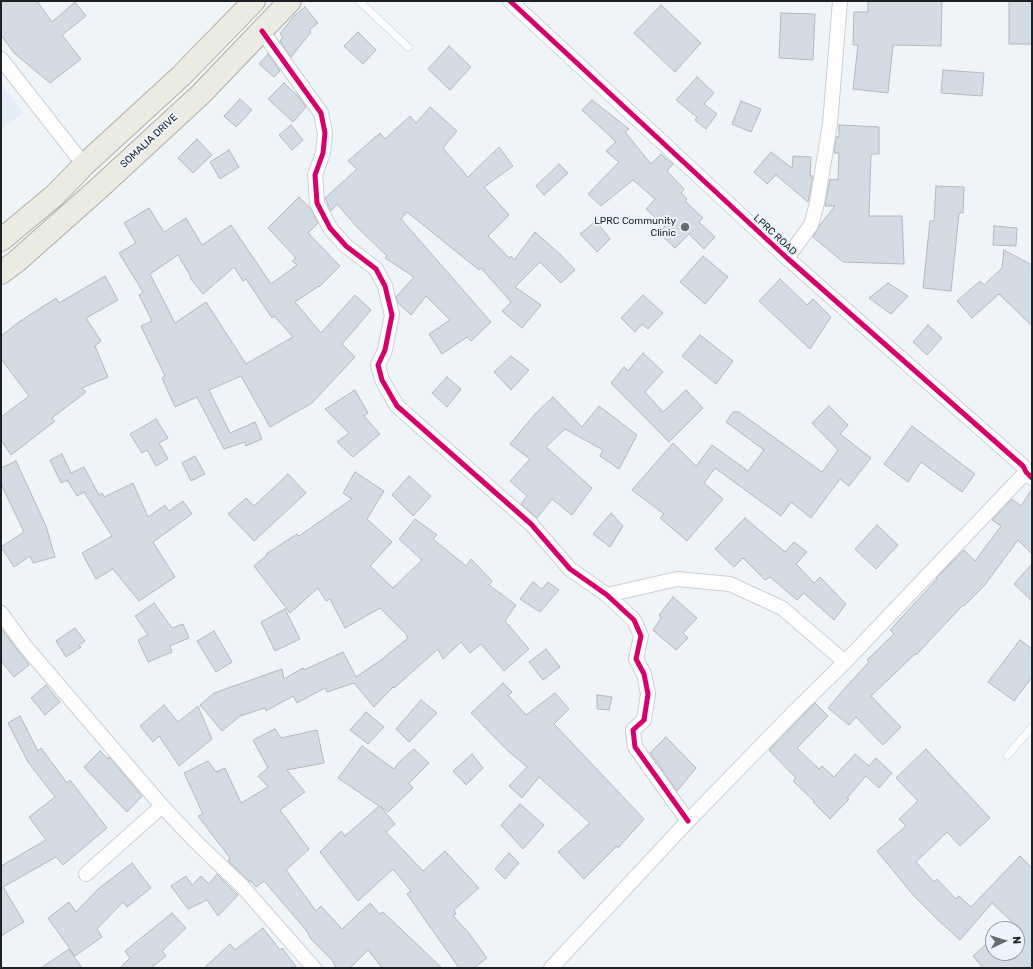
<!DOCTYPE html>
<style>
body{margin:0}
#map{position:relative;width:1033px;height:969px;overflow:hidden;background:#eff4f9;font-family:Rubik,sans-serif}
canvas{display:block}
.frame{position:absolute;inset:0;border:2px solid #1d2125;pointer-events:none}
.north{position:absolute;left:985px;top:921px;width:40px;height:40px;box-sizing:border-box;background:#ebf3fd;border:1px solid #999fa7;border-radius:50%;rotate:86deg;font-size:11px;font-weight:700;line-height:16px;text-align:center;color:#1d2125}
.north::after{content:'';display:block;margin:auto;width:14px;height:18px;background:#666b6f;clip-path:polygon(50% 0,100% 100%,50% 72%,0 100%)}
</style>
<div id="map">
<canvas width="1033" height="969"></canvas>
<div class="frame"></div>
<div class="north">N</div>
</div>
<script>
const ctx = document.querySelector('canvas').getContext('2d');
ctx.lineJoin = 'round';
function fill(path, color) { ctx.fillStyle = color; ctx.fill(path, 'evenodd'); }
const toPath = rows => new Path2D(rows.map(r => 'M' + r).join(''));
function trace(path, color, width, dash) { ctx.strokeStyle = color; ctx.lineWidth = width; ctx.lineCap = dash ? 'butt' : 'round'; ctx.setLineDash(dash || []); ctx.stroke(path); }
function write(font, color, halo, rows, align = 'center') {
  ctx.font = font + ' Rubik,sans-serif'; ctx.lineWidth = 4; ctx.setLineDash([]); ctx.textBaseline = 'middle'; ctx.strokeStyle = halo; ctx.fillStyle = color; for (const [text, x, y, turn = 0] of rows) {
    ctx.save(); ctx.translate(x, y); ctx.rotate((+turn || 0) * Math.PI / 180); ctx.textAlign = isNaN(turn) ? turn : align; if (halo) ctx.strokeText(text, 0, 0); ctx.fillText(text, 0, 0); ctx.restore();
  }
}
fill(toPath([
 [1,83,23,113,1,129]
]), '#e3edfa');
const building = toPath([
 [1,1,37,1,52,22,75,2,86,16,62,35,81,59,50,83,14,53,1,35,1,1],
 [868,1,942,1,941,46,893,45,888,93,853,89,858,45,853,45,854,12,868,12,868,1],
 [1009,1,1032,1,1032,44,1009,44,1009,1],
 [661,5,701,43,675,72,634,33,661,5],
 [305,7,318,23,309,30,311,32,291,57,280,41,283,37,280,34,293,17,305,7],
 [781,13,815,14,813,60,779,58,781,13],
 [358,32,376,50,363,64,344,46,358,32],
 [449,46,471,67,450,90,428,69,449,46],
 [268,54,280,71,274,77,259,64,268,54],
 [943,70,984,73,982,96,941,93,943,70],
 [697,77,714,93,704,104,717,114,706,129,695,120,697,117,676,100,697,77],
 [284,83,300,98,306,107,293,122,268,99,284,83],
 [240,99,252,110,236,127,224,116,240,99],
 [592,100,629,129,625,132,651,164,661,154,673,164,667,171,684,189,681,193,687,199,685,201,703,218,699,222,715,237,704,249,689,234,675,248,659,233,665,226,646,209,655,199,633,180,601,206,588,194,619,162,606,151,616,142,582,110,592,100],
 [741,101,761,109,751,132,732,124,741,101],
 [430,107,457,131,443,148,468,177,499,147,513,166,484,187,509,215,488,236,509,258,511,256,514,260,535,232,561,255,575,270,561,283,540,262,515,287,541,305,522,328,502,311,511,302,481,268,479,270,407,212,401,219,491,322,471,341,467,337,442,354,429,334,450,320,426,296,411,315,398,303,396,297,414,277,385,258,387,256,357,227,337,204,331,211,325,198,357,169,348,161,380,133,385,139,410,116,416,123,430,107],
 [291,125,303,140,292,150,279,135,291,125],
 [839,125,879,127,879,154,871,154,869,216,902,216,904,264,843,262,813,237,820,225,835,206,825,206,830,179,838,180,839,153,834,153,836,137,839,137,839,125],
 [197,139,212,155,193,173,178,158,197,139],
 [229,150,239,167,220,179,210,162,229,150],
 [771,152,792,168,793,156,811,157,810,176,813,176,808,202,776,175,767,184,754,172,771,152],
 [559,164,568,173,544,195,536,186,559,164],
 [936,186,964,187,963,213,959,213,951,291,923,288,930,221,934,221,936,186],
 [299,197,311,209,318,223,308,233,340,266,319,287,319,286,295,302,321,333,355,295,371,310,342,344,355,357,312,403,270,427,241,376,209,390,230,433,255,422,262,439,246,446,245,442,224,449,197,397,175,407,162,378,165,376,141,326,152,321,139,295,143,292,119,253,136,243,124,223,149,208,164,232,186,218,202,245,231,225,271,284,297,265,292,261,296,258,268,228,299,197],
 [178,255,191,277,190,278,203,294,234,267,243,281,246,279,272,318,274,316,293,337,246,364,206,302,175,323,150,274,178,255],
 [596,221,610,239,597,252,580,234,596,221],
 [994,226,1017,228,1016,246,993,245,994,226],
 [1004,250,1032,265,1032,326,999,294,972,318,957,301,980,281,984,285,1002,268,1004,250],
 [703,256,728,277,705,304,680,282,703,256],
 [105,276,118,300,86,318,101,341,95,346,108,377,82,388,86,392,52,418,55,421,11,455,1,440,1,417,29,396,1,359,1,336,19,322,56,298,59,303,105,276],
 [780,279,807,305,813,299,831,317,810,349,759,301,780,279],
 [888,283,908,296,891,314,869,298,888,283],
 [643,295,663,313,648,329,642,324,635,332,621,318,643,295],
 [928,325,942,338,927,355,913,342,928,325],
 [700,335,733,361,716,384,682,356,700,335],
 [643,353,663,372,645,392,663,412,686,390,703,408,669,442,611,383,624,367,628,371,643,353],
 [511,356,529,370,511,390,494,372,511,356],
 [447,377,461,389,447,407,432,393,447,377],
 [355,390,368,413,364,416,380,434,353,457,337,442,349,433,325,409,355,390],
 [553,397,582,427,599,406,637,435,619,469,600,456,603,450,565,429,546,447,592,488,572,515,552,499,537,518,521,504,527,496,510,481,530,459,510,444,535,414,553,397],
 [829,406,848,425,840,434,871,458,849,486,840,479,811,518,791,502,781,516,715,468,704,483,723,499,687,541,660,518,664,514,632,490,673,443,696,466,712,445,748,471,764,450,726,422,733,412,739,412,822,472,838,450,812,423,829,406],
 [156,419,168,438,159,443,168,459,156,466,147,450,142,453,130,434,156,419],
 [912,426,975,474,962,492,921,462,908,482,884,464,912,426],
 [62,454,71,473,84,467,99,495,102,493,104,497,133,483,148,517,165,505,169,511,183,501,192,514,153,542,175,577,139,601,113,569,96,579,82,553,112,536,84,492,77,496,67,480,61,483,50,460,62,454],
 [195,456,205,474,191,481,182,463,195,456],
 [16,461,46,526,55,557,33,563,30,556,14,567,1,547,24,532,1,484,1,468,16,461],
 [355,472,384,491,367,519,392,542,370,566,393,588,422,560,399,539,415,519,437,535,433,539,466,566,471,559,492,581,489,585,516,605,505,621,529,649,504,671,481,644,470,653,461,642,443,659,438,649,394,688,393,687,374,707,354,683,327,692,325,688,297,703,293,696,266,711,265,708,240,716,222,731,200,705,214,693,282,669,284,679,303,668,304,670,343,652,356,677,381,660,408,638,406,636,407,635,380,608,345,628,330,599,326,601,318,588,290,613,254,566,267,555,266,554,297,534,299,536,352,499,343,493,355,472],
 [288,474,306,493,254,541,228,514,246,498,254,506,288,474],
 [409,476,431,496,413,516,392,495,409,476],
 [1032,489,1032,554,1018,540,984,586,964,606,963,605,916,655,915,654,871,696,901,727,883,745,856,717,849,725,828,708,845,688,869,662,867,660,894,634,890,630,937,579,936,578,964,550,975,561,1001,526,992,520,1012,499,1021,506,1032,489],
 [611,513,623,526,610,547,593,534,611,513],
 [745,518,785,552,794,542,807,552,796,564,814,583,820,577,846,604,834,620,804,593,797,600,770,577,765,580,743,558,734,567,715,549,745,518],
 [877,525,898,545,876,569,855,549,877,525],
 [1032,564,1032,601,1014,584,1032,564],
 [533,582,542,589,548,582,559,590,540,612,520,599,533,582],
 [673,597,697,618,683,633,688,638,676,650,653,630,661,618,659,615,673,597],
 [154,603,172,628,183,624,189,638,170,646,172,652,148,662,138,640,148,635,135,616,154,603],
 [285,609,300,639,275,651,261,622,285,609],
 [1,628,29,665,14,677,1,661,1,628],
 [75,628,85,641,79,645,81,647,66,657,56,641,75,628],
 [214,631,232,662,216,672,197,641,214,631],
 [1020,640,1032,649,1032,677,1014,701,988,682,1020,640],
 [546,649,560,667,543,680,529,662,546,649],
 [503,683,512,692,508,695,526,715,555,693,569,709,554,724,644,819,618,848,617,846,584,879,558,852,590,823,539,777,522,798,509,786,527,767,507,750,471,713,503,683],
 [46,685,60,702,45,715,31,698,46,685],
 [597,695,612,697,609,710,597,709,597,695],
 [421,700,437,713,409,742,396,729,421,700],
 [815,703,828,716,797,748,819,769,822,766,834,777,855,754,869,766,876,758,892,773,879,788,866,776,847,798,849,799,830,819,813,802,814,801,793,781,796,778,769,750,815,703],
 [164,705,178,722,198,706,212,739,179,766,159,736,153,742,140,726,164,705],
 [366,712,384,727,368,744,350,730,366,712],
 [20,716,38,751,41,748,67,783,70,780,107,828,63,865,56,857,3,887,24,922,1,936,1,866,46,840,29,817,55,797,28,762,8,723,20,716],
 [275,729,281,738,317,730,324,763,287,770,305,792,280,810,309,849,286,870,316,911,321,906,342,929,370,903,380,914,383,912,442,968,382,968,368,950,350,968,336,968,332,960,311,939,306,930,264,881,256,887,251,881,250,882,228,861,230,858,198,816,203,814,184,773,208,761,216,772,225,768,241,803,268,787,258,776,268,768,253,740,275,729],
 [666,737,696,768,677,791,650,753,666,737],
 [362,746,394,769,399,762,414,749,429,763,409,783,413,788,388,812,380,806,395,824,386,832,423,871,445,851,479,888,454,910,456,914,453,916,468,932,487,958,474,968,459,968,407,894,411,891,393,869,358,901,320,852,341,831,345,836,379,806,338,778,362,746],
 [926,749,990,818,960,846,947,832,916,862,934,882,937,879,956,899,959,896,971,907,1020,856,1032,868,1032,968,983,968,973,956,993,938,993,953,1017,953,1017,929,1003,929,1012,922,992,903,960,940,938,920,914,896,877,851,906,826,899,819,918,801,896,778,926,749],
 [100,751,108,759,109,757,142,796,127,812,84,767,100,751],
 [472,754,483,768,466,785,453,771,472,754],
 [520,804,544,825,523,849,501,825,520,804],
 [509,853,519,863,505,879,495,869,509,853],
 [132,863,151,888,127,907,123,902,97,929,102,937,75,956,48,918,69,902,76,912,98,889,132,863],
 [217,874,238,895,218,916,207,900,188,909,171,886,186,876,192,885,201,876,209,884,217,874],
 [172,913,186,928,162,951,166,956,151,968,120,968,130,958,125,951,172,913],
 [263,928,280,950,282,948,297,968,204,968,230,944,235,950,263,928],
 [69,949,82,968,41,968,69,949]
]);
fill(building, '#d3dbe5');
trace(building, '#b4b8bd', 1);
const lane = toPath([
 [359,1,408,47],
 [1007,756,1032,727]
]);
const street = toPath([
 [510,1,787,258,1023,466,1026,472,1032,478],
 [262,31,321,113,325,133,323,153,315,175,317,203,330,228,346,246,376,269,385,286,392,315,385,350,378,365,382,380,397,406,531,524,570,569,607,595,634,620,641,636,636,659,644,674,648,694,644,720,633,730,635,747,688,821],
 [1,59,84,165],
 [787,258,811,225,817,203,830,124,840,1],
 [607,595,677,579,730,584,782,608,845,662],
 [1,613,25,646,162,806,196,842,242,886,314,968],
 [86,874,162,806],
 [551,968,688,821,797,709,845,662,1026,472]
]);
const primary = toPath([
 [1,240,55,195,84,165,181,76,254,1],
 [1,273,17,261,98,189,201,94,290,1]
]);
trace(lane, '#ccd0d5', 8);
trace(street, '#ccd0d5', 16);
trace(primary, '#afafa0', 24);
trace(lane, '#fdfdfe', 7);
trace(street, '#fdfdfe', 14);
trace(primary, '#ecebe2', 22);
trace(toPath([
 [510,1,787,258,1023,466,1026,472,1032,478],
 [262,31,321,113,325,133,323,153,315,175,317,203,330,228,346,246,376,269,385,286,392,315,385,350,378,365,382,380,397,406,531,524,570,569,607,595,634,620,641,636,636,659,644,674,648,694,644,720,633,730,635,747,688,821]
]), '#d6006c', 5);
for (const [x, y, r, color] of [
 [685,227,5,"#666b6f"]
]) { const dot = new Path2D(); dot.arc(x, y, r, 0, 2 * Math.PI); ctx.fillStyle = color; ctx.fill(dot); trace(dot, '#ebf3fd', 1.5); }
write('10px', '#1d2125', '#ebf3fd', [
 ["SOMALIA DRIVE",149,141,-43],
 ["LPRC ROAD",775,235,43]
]);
write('10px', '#1d2125', '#ebf3fd', [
 ["LPRC Community",676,221],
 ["Clinic",676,233]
], 'right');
</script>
